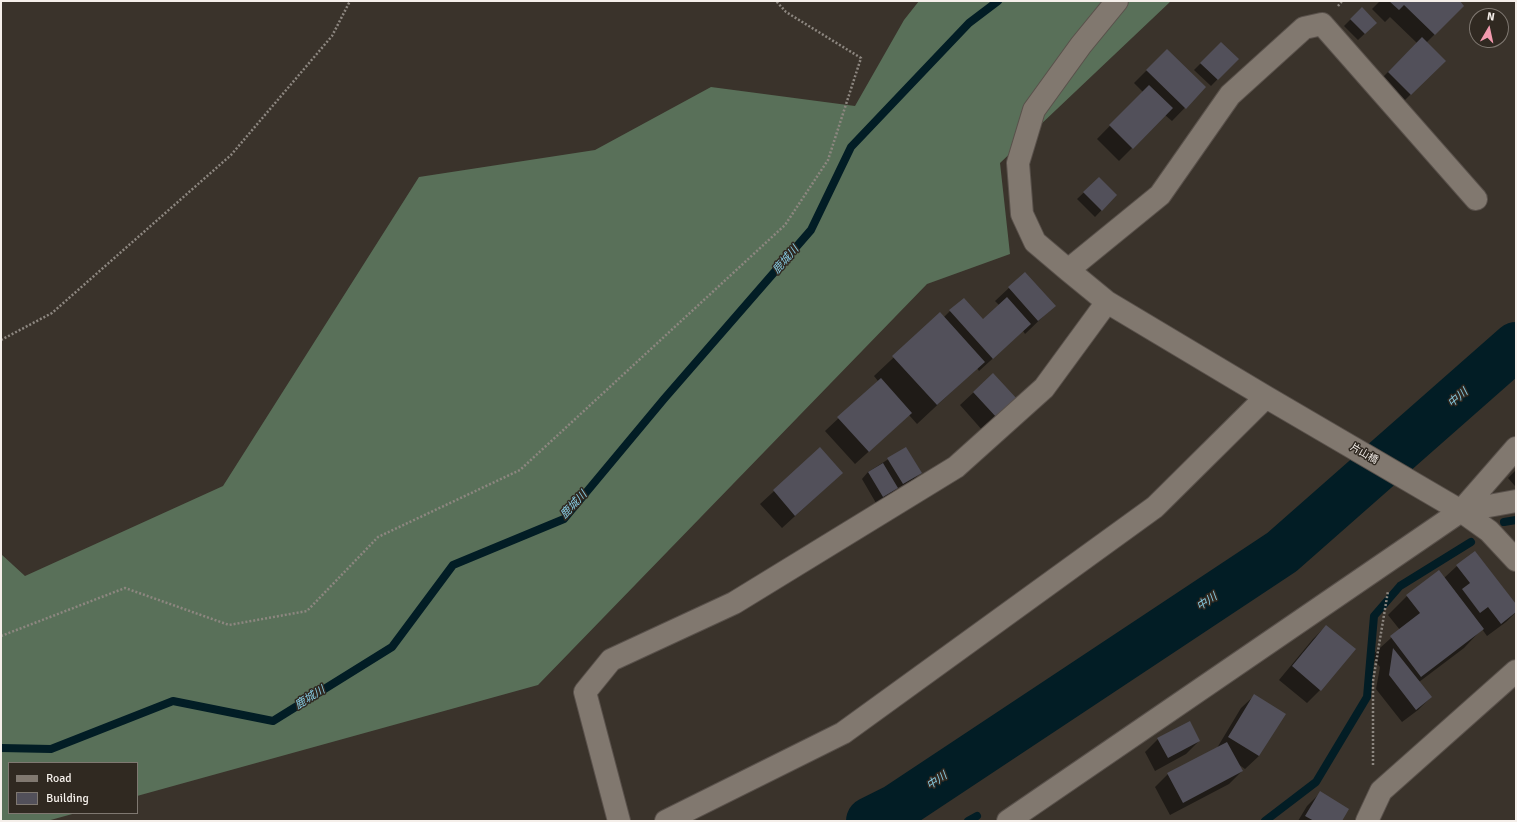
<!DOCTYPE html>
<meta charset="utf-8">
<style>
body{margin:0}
#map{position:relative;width:1517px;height:822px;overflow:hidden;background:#3a332b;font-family:Signika,sans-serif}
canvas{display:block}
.frame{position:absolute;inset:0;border:2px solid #f5efea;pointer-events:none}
.legend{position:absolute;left:8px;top:762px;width:130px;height:52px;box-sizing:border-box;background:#302921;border:1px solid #7f7871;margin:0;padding:5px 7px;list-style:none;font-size:12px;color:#f5efea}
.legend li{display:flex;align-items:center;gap:8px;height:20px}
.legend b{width:20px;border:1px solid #7f7871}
.north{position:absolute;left:1469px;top:8px;width:40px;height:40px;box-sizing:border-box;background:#302921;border:1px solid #7f7871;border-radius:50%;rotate:9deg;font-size:11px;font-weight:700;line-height:16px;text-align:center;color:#f5efea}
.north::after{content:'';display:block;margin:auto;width:14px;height:18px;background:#f29aae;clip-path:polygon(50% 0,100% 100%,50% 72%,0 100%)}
</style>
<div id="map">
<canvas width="1517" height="822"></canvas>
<div class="frame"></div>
<ul class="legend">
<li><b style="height:5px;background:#81786f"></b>Road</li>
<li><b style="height:11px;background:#52505a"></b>Building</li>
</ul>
<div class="north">N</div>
</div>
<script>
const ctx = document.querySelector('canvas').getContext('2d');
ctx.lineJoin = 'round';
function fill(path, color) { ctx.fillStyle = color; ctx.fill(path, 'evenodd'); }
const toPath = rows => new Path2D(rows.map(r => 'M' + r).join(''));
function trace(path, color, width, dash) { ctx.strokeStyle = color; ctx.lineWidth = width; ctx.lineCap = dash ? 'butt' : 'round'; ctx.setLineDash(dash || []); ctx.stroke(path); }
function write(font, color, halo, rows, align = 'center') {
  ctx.font = font + ' Signika,"Noto Sans JP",sans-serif'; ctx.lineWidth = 3; ctx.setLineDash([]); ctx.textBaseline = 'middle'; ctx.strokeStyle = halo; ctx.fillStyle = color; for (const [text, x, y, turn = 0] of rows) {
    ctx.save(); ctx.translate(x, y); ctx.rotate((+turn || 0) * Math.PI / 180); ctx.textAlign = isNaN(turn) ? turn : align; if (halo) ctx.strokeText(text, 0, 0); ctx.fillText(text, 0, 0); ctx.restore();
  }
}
fill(toPath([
 [919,1,1171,1,1000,163,1010,254,927,284,538,685,137,796,137,763,9,763,9,813,76,813,47,821,1,821,1,554,25,576,223,486,419,177,595,150,711,87,855,106,904,20]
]), '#597059');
fill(toPath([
 [1380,1,1458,1,1463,6,1426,43,1444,61,1398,107,1375,85,1417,43,1390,17,1385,22,1372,9],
 [1362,8,1376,23,1358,40,1344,26],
 [1221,43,1237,59,1211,86,1194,70],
 [1167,50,1205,87,1172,121,1165,115,1119,161,1097,139,1143,92,1134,83],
 [1099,178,1116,195,1095,217,1077,199],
 [1025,273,1054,306,1025,334,1023,331,979,371,977,368,917,424,909,415,855,464,825,431,878,381,874,376,940,314,944,317,950,311,983,320,999,305,995,301],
 [974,392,1016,400,983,431,960,405],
 [906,448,921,472,914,479,896,489,890,495,876,503,862,479,868,472],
 [820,449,842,473,782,528,760,504],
 [1516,470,1516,485,1515,486,1508,478],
 [1475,552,1516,605,1516,612,1506,622,1487,636,1482,629,1464,648,1419,682,1431,697,1418,710,1402,722,1376,689,1380,667,1371,656,1400,630,1388,615,1407,596,1444,578,1457,566],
 [1326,626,1320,690,1307,703,1279,680,1313,639],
 [1255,695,1259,756,1245,769,1238,764,1242,771,1229,784,1170,815,1155,787,1168,774,1217,748,1241,708],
 [1158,739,1199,741,1186,754,1155,771,1145,752],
 [1320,793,1341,821,1298,821,1307,806]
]), '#0007');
trace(toPath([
 [1504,522,1516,520],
 [1,748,51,749,173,701,273,721,392,647,453,565,564,519,664,399,811,230,851,147,969,23,998,1],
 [968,821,977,816],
 [1265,821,1316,782,1367,697,1374,616,1400,586,1471,542]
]), '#021d25', 8);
trace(toPath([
 [870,821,896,808,1282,552,1516,346]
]), '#021d25', 48);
fill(toPath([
 [1389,1,1460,1,1464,6,1435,35,1404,5,1399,10],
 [1362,7,1377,23,1365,34,1350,19],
 [1422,37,1446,61,1411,95,1388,72],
 [1221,42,1239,59,1218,80,1200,63],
 [1167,49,1206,87,1186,109,1146,70],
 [1149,85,1173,108,1133,149,1109,125],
 [1099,177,1117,195,1102,211,1083,192],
 [1025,272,1056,306,1038,321,1008,287],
 [1007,297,1031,324,993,359,949,310,964,298,983,319],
 [940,312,985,362,937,405,892,356],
 [993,373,1018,400,997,418,973,392],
 [881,378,912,413,869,452,837,417],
 [820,447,843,473,795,516,773,490],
 [906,447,922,473,903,484,887,458],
 [883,463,898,488,883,497,868,472],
 [1475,551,1516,604,1516,612,1501,624,1488,607,1480,613,1462,589,1470,583,1456,565],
 [1439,570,1484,629,1421,677,1390,636,1420,613,1406,595],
 [1326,625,1356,649,1321,691,1292,666],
 [1393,648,1432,697,1416,710,1389,675],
 [1254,694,1286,714,1259,756,1228,737],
 [1190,721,1200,741,1168,758,1157,738],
 [1227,742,1243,771,1183,803,1167,773],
 [1320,791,1349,809,1342,821,1314,821,1305,816]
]), '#52505a');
const minor = toPath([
 [1117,1,1081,45,1034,110,1018,163,1022,214,1035,242,1068,270,1107,302,1266,397,1461,511,1489,531,1516,560],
 [1068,270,1160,195,1230,95,1304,28,1322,24,1476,199],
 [1461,511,1516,501],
 [619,821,585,692,611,660,734,603,956,467,1044,388,1107,302],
 [666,821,843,733,1155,507,1266,397],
 [1008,821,1461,511,1516,448],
 [1367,821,1381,791,1516,671]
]);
trace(minor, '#59514b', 24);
trace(toPath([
 [1338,6,1342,1],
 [1,340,52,313,231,155,332,36,350,1],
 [1,636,125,588,229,625,307,611,378,537,520,470,785,225,828,160,861,58,786,12,776,1],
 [1373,765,1373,681,1388,591]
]), '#8d8780', 2.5, [2, 2]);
trace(minor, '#81786f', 22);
write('10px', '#f5efea', '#302921', [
 ["片山橋",1364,454,30]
]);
write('italic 11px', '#86cae1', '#302921', [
 ["鹿城川",786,260,-49],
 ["中川",1458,398,-41],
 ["鹿城川",574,505,-47],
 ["中川",1207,602,-34],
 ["鹿城川",310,698,-32],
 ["中川",937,781,-34]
]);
</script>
